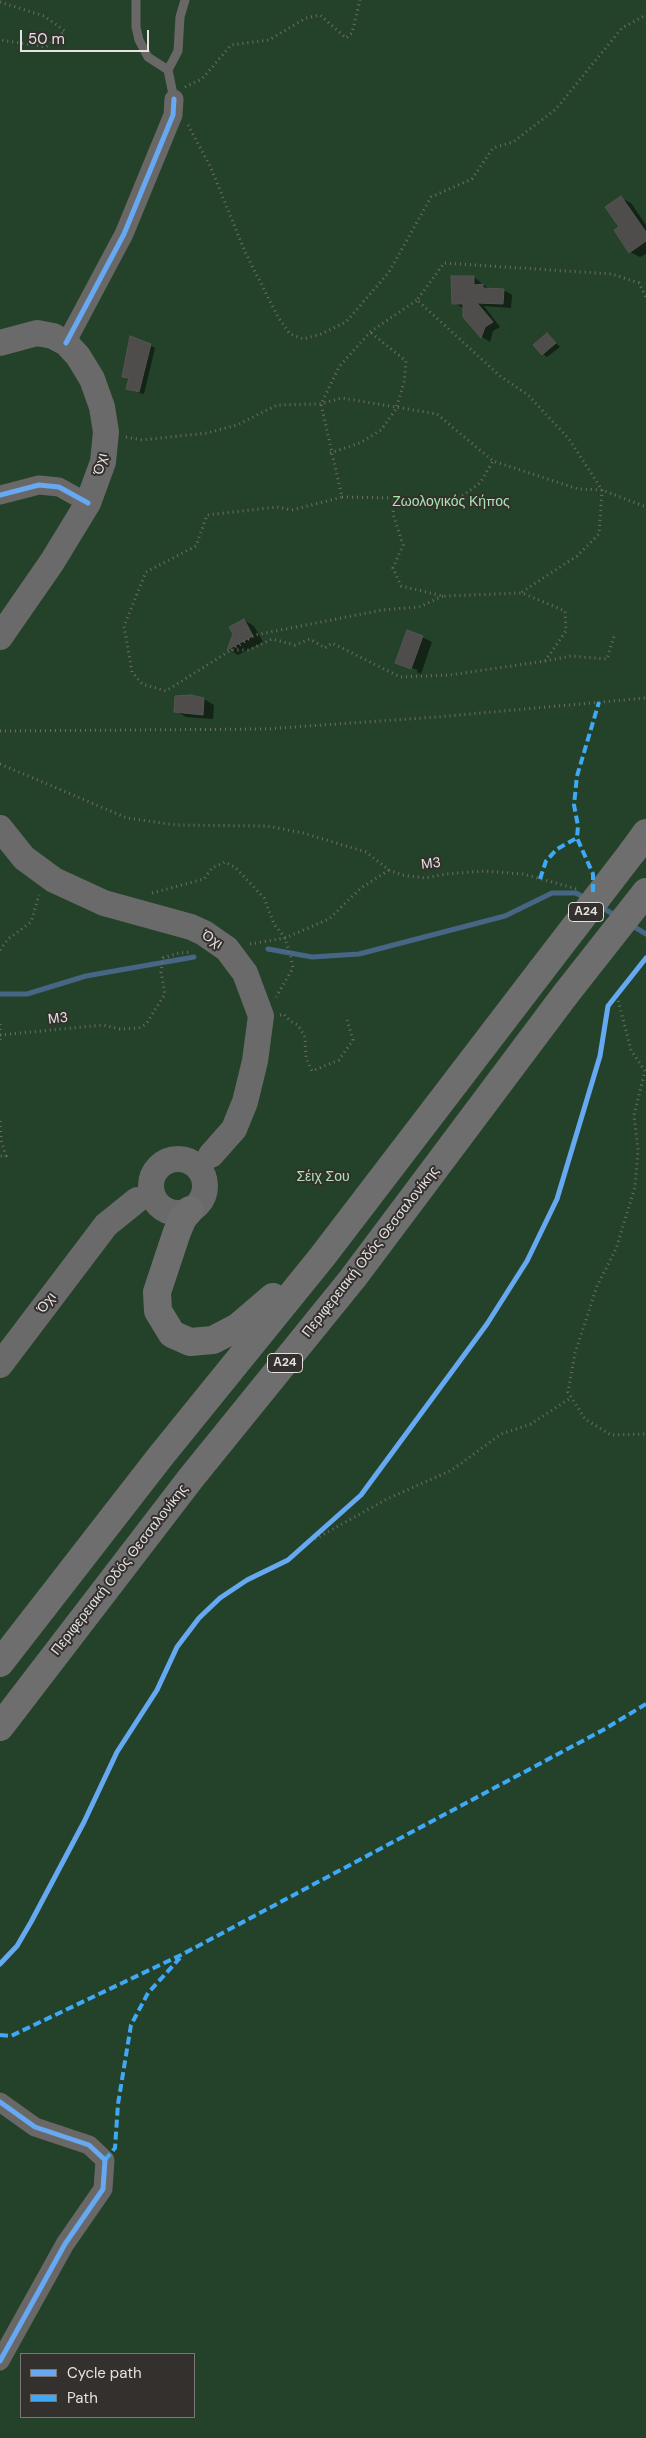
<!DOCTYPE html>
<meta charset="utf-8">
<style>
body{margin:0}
#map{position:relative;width:646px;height:2438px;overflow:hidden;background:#33312f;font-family:"DM Sans",sans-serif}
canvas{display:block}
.legend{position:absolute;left:20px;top:2353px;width:175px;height:65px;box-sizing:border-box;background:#34302e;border:1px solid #7b7776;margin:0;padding:6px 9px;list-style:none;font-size:15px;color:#e5e2e1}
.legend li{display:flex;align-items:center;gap:10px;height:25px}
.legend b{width:25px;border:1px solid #7b7776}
.scale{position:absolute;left:20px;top:30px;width:129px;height:22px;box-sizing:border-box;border:2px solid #e5e2e1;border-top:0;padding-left:6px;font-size:15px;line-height:18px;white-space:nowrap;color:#e5e2e1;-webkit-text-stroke:4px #34302e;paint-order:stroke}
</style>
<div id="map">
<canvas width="646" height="2438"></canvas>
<ul class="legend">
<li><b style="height:6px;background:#66a8f1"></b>Cycle path</li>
<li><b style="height:6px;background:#3fa9f5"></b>Path</li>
</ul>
<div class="scale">50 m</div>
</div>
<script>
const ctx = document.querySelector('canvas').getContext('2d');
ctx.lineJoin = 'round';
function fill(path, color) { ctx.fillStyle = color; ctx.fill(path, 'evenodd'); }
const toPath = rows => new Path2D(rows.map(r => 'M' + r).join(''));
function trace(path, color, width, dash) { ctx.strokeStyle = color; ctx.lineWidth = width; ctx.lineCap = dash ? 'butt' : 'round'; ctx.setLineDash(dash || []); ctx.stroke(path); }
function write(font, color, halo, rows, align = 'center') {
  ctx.font = font + ' "DM Sans",sans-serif'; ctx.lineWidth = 4; ctx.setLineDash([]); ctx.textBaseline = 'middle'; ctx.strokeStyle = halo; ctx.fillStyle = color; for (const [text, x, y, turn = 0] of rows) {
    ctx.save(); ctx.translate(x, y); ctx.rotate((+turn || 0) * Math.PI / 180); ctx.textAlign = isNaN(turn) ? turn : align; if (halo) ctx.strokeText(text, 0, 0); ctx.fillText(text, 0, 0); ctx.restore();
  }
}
fill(toPath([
 [0,0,646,0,646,2438,0,2438],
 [21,2354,194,2354,194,2417,21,2417]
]), '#24422a');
fill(toPath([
 [621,198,631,203,646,225,646,254,640,257,630,252,620,227],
 [474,277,489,289,504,290,512,295,511,308,484,306,500,327,493,331,490,342,482,337,464,316,464,308,453,303],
 [547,335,560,347,547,357,543,354],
 [150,345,155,348,144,394,132,391,128,388,130,379,123,376],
 [244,620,254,626,263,642,238,655,228,649,234,634],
 [422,637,432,642,421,674,417,672,418,670,406,666,406,668,397,663],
 [204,699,214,705,213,719,186,717,176,711]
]), '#0007');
trace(toPath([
 [601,907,618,917],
 [631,925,646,934],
 [268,949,312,957,359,954,505,916,552,893,576,893,585,898],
 [0,994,27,994,86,976,194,957]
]), '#476685', 5);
const building = toPath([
 [621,196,646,232,646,241,629,253,614,230,619,227,605,207,621,196],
 [451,276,474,276,474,285,483,284,483,288,504,289,503,304,477,303,493,322,485,327,481,338,463,317,463,304,452,304,451,276],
 [547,333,556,343,542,355,533,345,547,333],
 [130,336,151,344,139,392,126,389,129,378,122,377,130,336],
 [244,619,253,636,227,650,233,634,229,627,244,619],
 [407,630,423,636,411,669,395,663,407,630],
 [191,695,204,698,203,715,174,712,175,696,191,695]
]);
fill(building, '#4f4d4c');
trace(building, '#565453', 1);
trace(toPath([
 [0,2,44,16,65,31,46,47,0,40],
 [185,87,202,79,231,45,269,40,306,18,320,15,346,38,352,33,360,0],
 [188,125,211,168,245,252,278,317,290,334,303,339,321,334,346,322,389,272,431,197,472,179,493,148,513,142,556,109,622,28,646,15],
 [126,437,142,440,207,433,237,425,277,405,321,404,342,398,437,414,493,461,578,489,602,490,646,507],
 [330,453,360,443,381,430,396,409,404,382,406,361,370,332],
 [342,497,394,498,393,514,403,545,393,568,401,586,443,596,522,593,565,611,566,631,545,661,450,675,400,677,332,643,325,648,310,639,295,645,272,639,249,650,231,650,166,691,142,684,132,672,124,626,146,572,196,546,207,515,277,507,292,510,342,497,321,404,339,367,370,332,417,300],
 [394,498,455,501,480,483,493,461],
 [522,592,577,556,599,534,602,490,569,439,528,395,500,376,417,300,444,263,612,274,639,283,646,297],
 [231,650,255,635,382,610,419,607,443,596],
 [545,661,571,656,607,659,614,636],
 [0,731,266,729,437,717,646,698],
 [0,764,127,818,176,825,267,826,303,833,366,852,389,870,402,875,425,878,446,874,484,871,523,874,577,889],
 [152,893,204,879,212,868,225,862,236,868,264,898,274,924,285,938,291,958,293,968,276,997],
 [250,944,285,938,329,919,361,888,389,870],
 [0,950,8,939,31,922,39,895],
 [617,996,631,1050,645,1071,634,1115,638,1150,635,1187,616,1249,597,1286,575,1353,568,1392,585,1419,611,1435,646,1434],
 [280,1015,284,1014,290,1021,298,1025,305,1037,306,1058,312,1071,339,1060,353,1040,347,1020],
 [0,1024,0,1041],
 [0,1035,103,1025,120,1029,139,1028,146,1024,165,994,161,972,163,958,179,953,191,952],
 [0,1121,1,1140,6,1156,0,1156],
 [315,1539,387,1499,452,1470,501,1434,531,1424,572,1397],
 [0,1964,17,1946,31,1922,84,1822,117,1752,157,1690,177,1647,199,1618,220,1598,247,1580,288,1560,361,1495,487,1324,527,1261,557,1199,600,1056,608,1006,646,958]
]), '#6e6c6b', 3, [1, 4]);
trace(toPath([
 [136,0,136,27,139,40,148,57,168,70,174,99],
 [168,70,178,51,180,17,185,0]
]), '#696867', 9);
trace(toPath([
 [66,343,124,234,173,115,174,99],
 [0,495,39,485,59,487,88,503],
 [0,2102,35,2127,89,2145,105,2160,103,2189,65,2244,0,2361]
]), '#696867', 19);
trace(toPath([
 [0,343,37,333,53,336,66,343,78,356,92,379,102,407,106,432,103,462,88,503,52,562,0,637],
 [0,828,24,858,54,880,104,903,191,927,204,933,227,949,245,973,261,1016,255,1061,245,1102,234,1129,211,1155],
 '151 1186a27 27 0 1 1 54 0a27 27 0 1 1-54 0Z',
 [0,1365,106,1225,137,1200]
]), '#6b6a6a', 26);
trace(toPath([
 [633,851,646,833],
 [190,1210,183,1218,177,1232,157,1292,158,1311,172,1334,190,1342,213,1340,238,1327,273,1297],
 [0,1663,160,1457,322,1257,540,972],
 [0,1727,191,1478,353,1278,565,995]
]), '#6f6e6e', 28);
trace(toPath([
 [540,972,633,851],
 [565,995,646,892]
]), '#6f6e6e', 28);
trace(toPath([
 [540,879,546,861,557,849,577,838],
 [593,892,593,874,577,838,578,826,574,805,577,776,599,702],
 [0,2035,11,2036,183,1954,603,1730,646,1704],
 [105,2160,115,2148,118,2104,131,2025,148,1993,180,1958]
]), '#3fa9f5', 4, [8, 4]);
trace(toPath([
 [66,343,124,234,173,115,174,99],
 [0,495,39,485,59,487,88,503],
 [0,1964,17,1946,31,1922,84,1822,117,1752,157,1690,177,1647,199,1618,220,1598,247,1580,288,1560,361,1495,487,1324,527,1261,557,1199,600,1056,608,1006,646,958],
 [0,2102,35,2127,89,2145,105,2160,103,2189,65,2244,0,2361]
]), '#66a8f1', 5);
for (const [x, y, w] of [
 [586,912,35],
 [285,1363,35]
]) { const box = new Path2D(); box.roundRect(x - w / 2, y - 9.5, w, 19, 4); ctx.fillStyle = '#34302e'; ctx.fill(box); trace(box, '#e5e2e1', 1); }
write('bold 12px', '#e5e2e1', null, [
 ["Α24",586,912],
 ["Α24",285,1363]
]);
write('14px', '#e5e2e1', '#34302e', [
 ["Όχι",101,464,-77],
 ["Μ3",431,864,-6],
 ["Όχι",212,940,33],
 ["Μ3",58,1019,-7],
 ["Περιφερειακή Οδός Θεσσαλονίκης",371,1252,-52],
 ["Όχι",47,1303,-53],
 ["Περιφερειακή Οδός Θεσσαλονίκης",120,1570,-52]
]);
write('14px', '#a7e7b2', '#34302e', [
 ["Ζωολογικός Κήπος",451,502],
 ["Σέιχ Σου",323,1177]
]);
</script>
